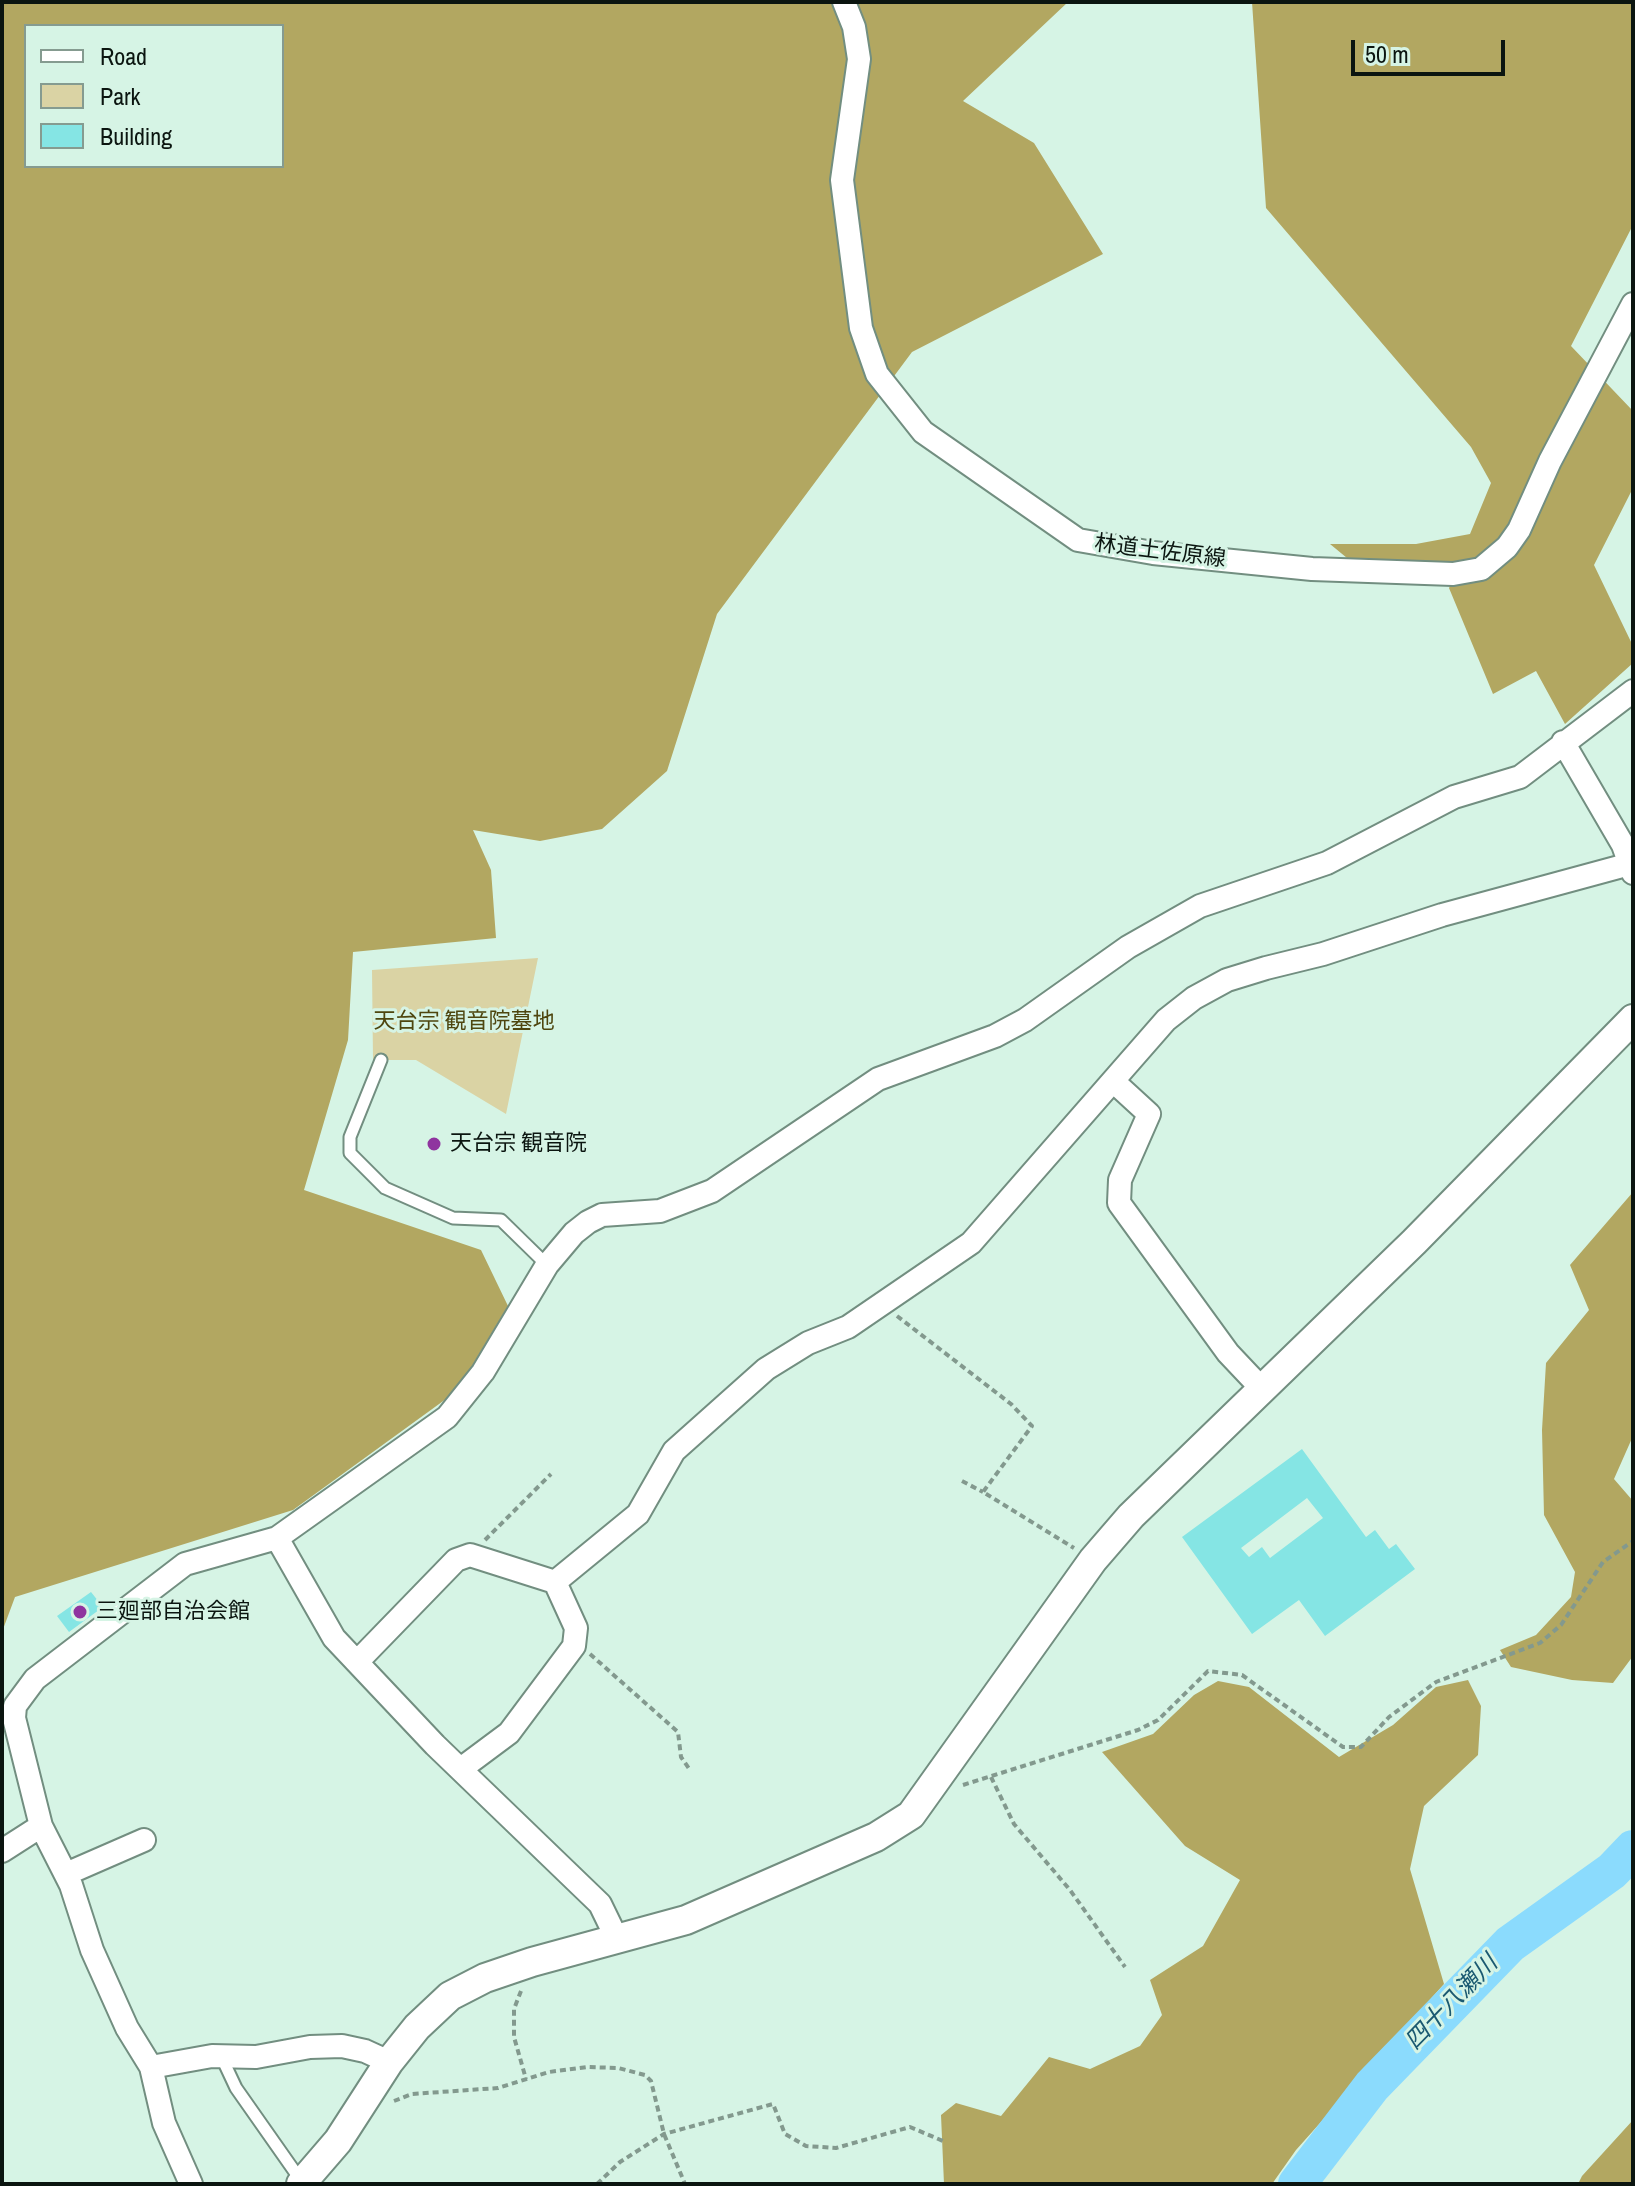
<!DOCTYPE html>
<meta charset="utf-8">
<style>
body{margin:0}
#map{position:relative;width:1635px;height:2186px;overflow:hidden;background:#d6f4e5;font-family:"Archivo Narrow",sans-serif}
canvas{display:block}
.frame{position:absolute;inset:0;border:4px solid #0b1510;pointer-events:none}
.legend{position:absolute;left:24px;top:24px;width:260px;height:144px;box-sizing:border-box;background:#d6f4e5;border:2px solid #859b90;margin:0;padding:10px 14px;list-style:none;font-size:24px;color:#0b1510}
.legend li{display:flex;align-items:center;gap:16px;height:40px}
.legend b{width:40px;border:2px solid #859b90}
.scale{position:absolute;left:1351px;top:40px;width:154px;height:36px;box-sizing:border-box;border:4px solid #0b1510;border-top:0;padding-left:10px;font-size:24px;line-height:28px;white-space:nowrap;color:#0b1510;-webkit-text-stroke:6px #d6f4e5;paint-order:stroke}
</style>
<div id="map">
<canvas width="1635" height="2186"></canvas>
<div class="frame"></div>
<ul class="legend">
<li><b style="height:10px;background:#fff"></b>Road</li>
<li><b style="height:22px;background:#dad3a4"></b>Park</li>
<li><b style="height:22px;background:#85e5e4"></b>Building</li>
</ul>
<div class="scale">50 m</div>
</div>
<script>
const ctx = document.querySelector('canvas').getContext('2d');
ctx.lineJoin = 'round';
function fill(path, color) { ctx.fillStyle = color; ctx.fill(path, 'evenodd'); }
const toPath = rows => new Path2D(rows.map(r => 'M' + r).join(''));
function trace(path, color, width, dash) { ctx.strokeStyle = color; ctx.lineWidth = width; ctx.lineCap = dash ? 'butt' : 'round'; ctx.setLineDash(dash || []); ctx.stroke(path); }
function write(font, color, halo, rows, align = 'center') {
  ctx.font = font + ' "Archivo Narrow","Noto Sans JP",sans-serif'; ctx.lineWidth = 6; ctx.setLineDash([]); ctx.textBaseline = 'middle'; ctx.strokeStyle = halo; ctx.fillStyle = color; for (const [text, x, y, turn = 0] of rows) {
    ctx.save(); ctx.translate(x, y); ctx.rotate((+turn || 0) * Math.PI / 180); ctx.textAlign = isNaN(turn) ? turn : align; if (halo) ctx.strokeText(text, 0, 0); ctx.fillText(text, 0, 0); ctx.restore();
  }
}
fill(toPath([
 [538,958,506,1114,416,1060,373,1060,372,970]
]), '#dad3a4');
fill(toPath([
 [2,2,1068,2,963,101,1034,143,1103,254,912,352,717,614,667,771,602,829,540,841,473,830,491,870,496,938,353,952,348,1040,304,1190,481,1250,508,1306,457,1391,293,1510,15,1597,2,1632],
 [26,26,282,26,282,166,26,166],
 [1252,2,1633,2,1633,225,1571,346,1633,411,1633,488,1594,565,1633,646,1633,663,1565,724,1536,671,1493,694,1449,588,1460,568,1347,558,1330,544,1416,544,1470,534,1491,483,1471,447,1266,208],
 [1633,1192,1633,1436,1614,1479,1633,1501,1633,1656,1613,1683,1572,1680,1511,1667,1500,1650,1536,1635,1571,1597,1575,1572,1544,1515,1542,1430,1546,1363,1589,1310,1570,1265],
 [1468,1680,1481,1706,1478,1755,1424,1806,1410,1869,1444,1984,1296,2150,1272,2184,944,2184,941,2115,956,2103,1001,2116,1049,2057,1090,2069,1140,2046,1162,2015,1150,1980,1203,1946,1240,1880,1185,1846,1102,1752,1153,1734,1194,1695,1218,1681,1249,1687,1339,1757,1393,1725,1436,1687],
 [1633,2120,1633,2184,1578,2184,1582,2176]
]), '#b2a761');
trace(toPath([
 [1297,2184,1372,2086,1510,1944,1612,1871,1633,1849]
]), '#8bdbfd', 38);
fill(toPath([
 [1302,1449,1366,1537,1375,1530,1389,1549,1396,1544,1415,1569,1325,1636,1299,1600,1252,1634,1182,1537],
 [1307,1498,1323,1518,1270,1558,1262,1547,1249,1557,1241,1548],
 [91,1592,103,1607,69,1632,57,1616]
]), '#85e5e4');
const service = toPath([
 [381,1060,350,1137,350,1153,385,1188,453,1218,501,1220,547,1265],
 [221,2056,236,2088,302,2182]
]);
const minor = toPath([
 [844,2,854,27,859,59,842,180,861,328,877,374,923,432,1078,540,1153,553,1312,569,1453,574,1481,569,1507,547,1519,530,1550,461,1633,304],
 [1563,742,1623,845,1633,873],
 [1113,1081,1149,1114,1120,1180,1119,1203,1228,1353,1262,1389],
 [277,1538,334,1638,435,1745,600,1904,617,1939],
 [555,1582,638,1514,674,1451,766,1369,808,1343,848,1327,971,1243,1166,1020,1194,998,1227,980,1266,968,1323,954,1442,915,1630,864],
 [358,1661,456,1560,470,1555,555,1582],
 [462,1768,509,1733,574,1646,576,1628,555,1582],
 [2,1851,41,1826],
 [66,1874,144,1840],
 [151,2067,212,2056,256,2057,310,2047,342,2046,365,2051,389,2062],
 [191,2184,164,2123,151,2067,127,2028,92,1950,71,1885,41,1826,14,1718,15,1706,35,1679,185,1564,277,1538,447,1417,483,1372,547,1265,574,1233,588,1222,602,1215,660,1211,712,1191,878,1079,995,1036,1025,1020,1128,947,1200,906,1327,863,1454,797,1520,777,1633,691]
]);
const tertiary = toPath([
 [301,2184,338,2141,389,2062,417,2027,450,1996,485,1978,532,1962,686,1920,876,1837,911,1815,1093,1560,1131,1516,1414,1242,1633,1019]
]);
trace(service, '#728e80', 15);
trace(minor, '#728e80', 26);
trace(tertiary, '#728e80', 32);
trace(toPath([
 [897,1316,1011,1404,1032,1426,983,1492,1074,1548],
 [962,1481,983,1492],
 [485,1540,551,1474],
 [590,1654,678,1732,681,1757,690,1770],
 [991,1777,1014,1824,1070,1890,1125,1967],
 [963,1785,1138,1730,1158,1720,1208,1671,1242,1675,1343,1747,1361,1747,1389,1717,1436,1682,1540,1643,1561,1625,1603,1562,1633,1541],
 [521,1991,514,2009,514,2037,526,2079],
 [394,2101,412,2094,498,2088,549,2072,587,2067,618,2068,645,2075,651,2081,664,2134,685,2184],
 [597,2184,620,2162,664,2134,773,2104,785,2134,806,2146,836,2148,910,2127,943,2141]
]), '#83998e', 4, [6, 4]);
trace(service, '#fff', 11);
trace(minor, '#fff', 22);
trace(tertiary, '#fff', 28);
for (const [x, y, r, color] of [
 [434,1144,8,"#8f349f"],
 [80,1612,8,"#8f349f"]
]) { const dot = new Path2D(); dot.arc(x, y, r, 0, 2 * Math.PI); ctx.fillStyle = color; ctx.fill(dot); trace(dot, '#d6f4e5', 3); }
write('22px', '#0b1510', '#d6f4e5', [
 ["林道土佐原線",1160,552,7]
]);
write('22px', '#4e460f', '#d6f4e5', [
 ["天台宗 観音院墓地",464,1022]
]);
write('22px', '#0b1510', '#d6f4e5', [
 ["天台宗 観音院",450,1144],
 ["三廻部自治会館",96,1612]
], 'left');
write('italic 24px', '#1a5971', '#d6f4e5', [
 ["四十八瀬川",1452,2003,-46]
]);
</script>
